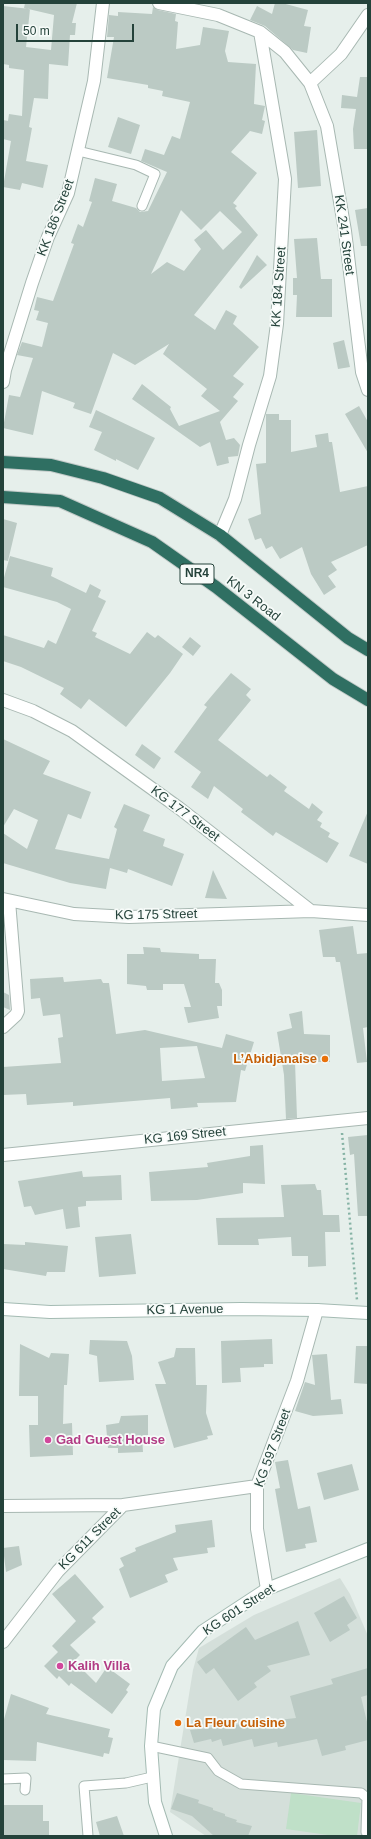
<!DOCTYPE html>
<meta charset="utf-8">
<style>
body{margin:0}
#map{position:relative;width:371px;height:1839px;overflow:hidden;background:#e6efeb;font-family:Arial,sans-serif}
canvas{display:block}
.frame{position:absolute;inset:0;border:4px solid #24423a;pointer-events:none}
.scale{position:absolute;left:16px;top:24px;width:118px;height:18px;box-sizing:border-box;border:2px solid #24423a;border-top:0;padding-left:5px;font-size:12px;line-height:14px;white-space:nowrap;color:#24423a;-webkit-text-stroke:3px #f7fbf9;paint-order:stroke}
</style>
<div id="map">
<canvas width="371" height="1839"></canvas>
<div class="frame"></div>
<div class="scale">50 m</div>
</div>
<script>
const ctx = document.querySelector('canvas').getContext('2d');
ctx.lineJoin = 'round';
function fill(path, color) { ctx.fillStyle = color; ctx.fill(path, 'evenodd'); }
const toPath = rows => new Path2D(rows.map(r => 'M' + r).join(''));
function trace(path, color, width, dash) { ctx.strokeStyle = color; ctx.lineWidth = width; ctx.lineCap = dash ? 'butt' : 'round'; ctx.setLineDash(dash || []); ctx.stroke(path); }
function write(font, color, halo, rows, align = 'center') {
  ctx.font = font + ' Arial,sans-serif'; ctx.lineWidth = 3.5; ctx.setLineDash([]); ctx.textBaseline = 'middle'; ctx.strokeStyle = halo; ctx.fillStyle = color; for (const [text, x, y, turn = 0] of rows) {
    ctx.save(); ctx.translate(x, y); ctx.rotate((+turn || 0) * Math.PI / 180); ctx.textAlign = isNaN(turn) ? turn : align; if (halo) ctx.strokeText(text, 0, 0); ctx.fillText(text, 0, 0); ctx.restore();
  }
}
fill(toPath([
 [340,1578,350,1594,368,1636,368,1836,206,1836,170,1812,193,1670,199,1648,254,1615]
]), '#d4dfda');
fill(toPath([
 [291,1793,361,1803,357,1836,335,1836,286,1829]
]), '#bfe0c8');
fill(toPath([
 [25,3,77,3,72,23,76,23,75,35,70,35,68,66,49,64,48,99,34,98,29,127,32,128,26,161,48,165,43,188,22,183,20,190,3,187,11,141,3,139,3,120,8,121,9,114,22,116,24,70,9,68,9,65,3,64,3,6,30,9,26,47,51,50,54,15,24,8],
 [275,3,282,3,308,10,304,26,311,27,307,53,293,50,265,26,250,20,257,6,272,14],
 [153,7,158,10,176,14,175,21,178,22,176,49,200,45,203,27,229,31,225,51,228,62,256,64,254,104,265,106,262,120,265,121,262,134,250,131,231,152,257,173,233,203,237,206,235,208,258,235,194,315,215,330,226,310,237,316,233,324,259,347,233,376,244,384,233,397,238,401,220,422,226,440,234,438,240,445,238,456,228,457,229,463,217,466,210,442,200,447,132,399,142,384,171,407,170,409,179,426,220,411,201,396,207,389,163,354,169,344,135,365,113,353,91,414,73,408,75,403,42,391,33,435,3,428,9,395,20,397,33,358,17,355,22,342,42,347,48,323,36,320,39,311,34,310,37,297,53,301,74,244,71,243,78,224,83,227,92,202,89,201,95,178,117,184,112,201,136,208,140,212,148,211,167,172,141,161,145,149,164,155,172,136,180,139,190,102,162,96,163,91,148,88,148,85,107,78,114,37,107,37,109,15,118,16,118,12,152,14],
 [181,210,201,230,220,211,242,232,223,250,206,230,194,240,201,249,184,271,167,262,151,274],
 [360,77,368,77,368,149,354,149,353,129,356,109,341,108,342,95,357,97],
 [118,117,140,125,131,154,108,147],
 [317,130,321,186,298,188,294,132],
 [368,208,368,246,361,246,355,210],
 [317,238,321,279,332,279,332,317,296,317,297,295,293,295,293,278,297,278,294,239],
 [257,255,267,265,241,289,239,287],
 [344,340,350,367,338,369,333,343],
 [359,406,368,422,368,453,345,414],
 [96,410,155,438,138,470,116,459,116,461,94,450,102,432,89,427],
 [266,414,279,414,279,420,291,420,291,452,317,447,315,435,328,433,329,442,332,442,340,492,368,486,368,545,331,562,337,570,328,576,336,587,324,595,311,574,302,547,280,559,272,546,266,549,261,538,255,540,248,519,261,514,256,464,266,463],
 [3,519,17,523,8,561,3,560],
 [10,556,53,568,51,576,86,593,90,584,101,590,98,597,106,601,92,631,97,633,95,637,130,654,147,632,155,638,158,635,183,654,170,673,126,727,89,699,81,709,60,694,64,688,21,667,3,661,3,635,44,648,48,640,56,644,71,609,57,602,3,587,3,581],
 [190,637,201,646,193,656,182,647],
 [231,673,251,689,246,695,251,700,218,740,267,777,270,774,287,787,284,791,309,809,312,803,323,812,317,820,322,823,320,827,330,833,328,837,339,843,327,863,276,832,273,836,241,812,243,809,214,786,208,799,191,787,201,772,174,752,207,707,204,705],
 [3,739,50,761,43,774,91,792,81,819,68,814,55,849,109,859,117,829,114,827,124,804,150,815,143,831,165,839,163,846,184,854,172,886,128,869,127,873,110,868,106,889,70,883,3,863,3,833,27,849,38,820,14,809,3,827],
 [142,744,161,758,154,769,135,755],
 [368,811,368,864,349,856],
 [213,870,227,899,205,898],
 [353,926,357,954,368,953,368,1027,363,1028,367,1062,357,1063,340,962,336,962,335,957,323,957,319,930],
 [143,947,160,948,161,952,199,954,199,959,216,959,215,983,219,983,222,990,222,1006,217,1006,219,1018,188,1023,184,1007,191,1007,184,984,163,984,163,990,147,990,146,986,127,984,127,954,144,954],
 [63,977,64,982,101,979,103,983,109,983,116,1034,145,1030,222,1048,226,1034,254,1042,245,1071,241,1070,236,1102,197,1103,198,1107,171,1109,170,1098,73,1106,73,1102,27,1105,26,1094,3,1095,3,1067,61,1063,58,1038,63,1037,60,1014,43,1016,40,998,31,999,30,979],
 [197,1046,205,1078,162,1081,160,1048],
 [3,992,9,995,10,1010,3,1007],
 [302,1011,304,1034,330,1035,330,1062,295,1062,297,1118,286,1119,284,1075,277,1032,292,1028,289,1014],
 [368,1135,368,1216,358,1216,354,1154,350,1155,348,1137],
 [263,1145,265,1184,243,1183,243,1193,197,1200,151,1201,149,1172,208,1167,207,1163,250,1156,250,1146],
 [82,1171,83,1177,121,1175,122,1200,86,1201,86,1206,78,1207,80,1227,66,1229,63,1209,35,1215,31,1206,24,1207,18,1181],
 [315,1184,317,1190,321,1190,323,1215,339,1215,340,1232,325,1232,326,1266,308,1267,308,1256,292,1256,291,1237,258,1239,259,1245,218,1245,216,1218,284,1217,281,1185],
 [131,1234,136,1274,99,1277,95,1237],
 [25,1242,68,1246,65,1272,47,1272,46,1276,3,1269,3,1244,25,1245],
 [272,1339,273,1364,264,1364,264,1367,240,1368,241,1382,222,1383,221,1341],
 [90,1340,127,1341,132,1356,134,1380,99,1382,97,1356,89,1354],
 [20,1344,49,1358,51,1353,69,1354,67,1385,64,1385,63,1424,72,1423,73,1455,30,1457,29,1425,38,1425,38,1396,19,1396],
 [356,1346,368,1346,368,1384,354,1383],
 [176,1348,195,1348,196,1385,207,1385,206,1413,213,1435,207,1436,208,1439,174,1448,155,1384,166,1384,158,1362,174,1357],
 [327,1354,331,1400,341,1399,343,1414,313,1416,295,1411,305,1382,315,1385,312,1355],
 [148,1415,148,1435,142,1436,143,1452,118,1453,118,1448,108,1448,106,1425,119,1423,121,1416],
 [288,1460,298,1509,310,1506,317,1542,305,1544,306,1548,286,1552,275,1489,280,1488,275,1462],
 [352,1464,359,1490,324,1500,317,1473],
 [212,1520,215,1547,207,1548,208,1553,173,1558,178,1570,165,1575,168,1582,130,1598,119,1569,124,1566,120,1558,136,1551,135,1548,176,1532,175,1525],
 [19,1546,22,1565,6,1572,3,1548],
 [75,1574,104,1607,92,1618,96,1622,70,1645,80,1655,74,1661,96,1683,107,1667,130,1684,126,1690,128,1692,112,1714,71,1683,69,1686,59,1676,57,1679,44,1666,58,1652,52,1646,76,1621,52,1594],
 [344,1596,357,1618,347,1625,350,1630,330,1642,314,1613],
 [298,1621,310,1655,267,1666,271,1671,254,1683,257,1687,238,1701,214,1668,206,1674,197,1662,246,1627,255,1640],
 [368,1668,368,1695,361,1697,368,1726,368,1740,345,1746,346,1750,322,1756,317,1739,278,1747,277,1742,254,1747,252,1739,223,1746,221,1739,212,1742,211,1739,194,1743,190,1730,296,1718,290,1696,333,1684,331,1679],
 [11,1694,49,1708,46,1714,110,1729,108,1737,113,1738,109,1754,104,1753,103,1757,37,1742,36,1761,3,1760,3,1723],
 [177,1793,199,1800,198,1803,213,1808,213,1810,225,1814,225,1816,237,1820,236,1822,252,1826,248,1836,214,1836,192,1816,171,1809],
 [3,1805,43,1805,43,1821,49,1821,49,1835,3,1835],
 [117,1816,124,1836,100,1836,96,1822]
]), '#bbcac4');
const lane = toPath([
 [78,151,136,165,155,174,142,206],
 [151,1746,208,1758,218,1771,241,1784,361,1793,367,1798,366,1832],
 [3,1779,26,1778,25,1790],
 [88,1836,84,1786,126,1783,152,1777]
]);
const street = toPath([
 [159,3,218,15,260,32,285,52,310,83,327,126,345,231,362,372,368,390],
 [310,83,341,54,368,15],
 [3,382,5,370,32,283,48,237,68,193,94,81,103,3],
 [220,535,235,499,249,445,270,376,277,324,285,179,260,32],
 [3,700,33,711,72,731,179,808,311,911,368,915],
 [3,899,74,914,129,917,311,911],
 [3,1027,16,1015,18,1011,9,901],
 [3,1155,368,1118],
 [3,1506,123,1505],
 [267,1589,257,1529,257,1486,297,1381,317,1310],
 [3,1642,58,1571,123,1505,257,1486]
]);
const secondary = toPath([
 [3,1309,50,1312,241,1309,317,1310,368,1313],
 [166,1836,155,1802,151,1746,154,1709,172,1666,203,1631,267,1589,368,1549]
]);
const highway = toPath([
 [3,462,51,465,103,478,160,498,220,535,348,638,368,650],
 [3,497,60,501,152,542,216,587,333,679,368,700]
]);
trace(lane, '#a8b8b2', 11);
trace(street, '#a8b8b2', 14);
trace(secondary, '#a4bbb3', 14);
trace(highway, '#c2cac8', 14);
trace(toPath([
 [342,1133,357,1300]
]), '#86b3a5', 2.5, [2, 3]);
trace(lane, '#fff', 9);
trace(street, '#fff', 12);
trace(secondary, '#fff', 12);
trace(highway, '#2f6f62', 12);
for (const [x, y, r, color] of [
 [325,1059,4,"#e8710a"],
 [48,1440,4,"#d1479c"],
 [60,1666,4,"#d1479c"],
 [178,1723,4,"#e8710a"]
]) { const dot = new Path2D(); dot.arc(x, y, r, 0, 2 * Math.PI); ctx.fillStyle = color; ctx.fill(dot); trace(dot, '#f7fbf9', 1.5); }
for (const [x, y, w] of [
 [197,574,34]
]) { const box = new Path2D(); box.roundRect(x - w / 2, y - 10, w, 20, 3); ctx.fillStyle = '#f7fbf9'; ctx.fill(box); trace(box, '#24423a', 1); }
write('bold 12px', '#24423a', null, [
 ["NR4",197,574]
]);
write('13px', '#24423a', '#f7fbf9', [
 ["KK 186 Street",56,218,-69],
 ["KK 241 Street",344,235,82],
 ["KK 184 Street",279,287,-86],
 ["KN 3 Road",253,599,38],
 ["KG 177 Street",185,814,37],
 ["KG 175 Street",156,915,-1],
 ["KG 169 Street",185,1136,-6],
 ["KG 1 Avenue",185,1310,-1],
 ["KG 597 Street",273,1448,-70],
 ["KG 611 Street",90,1539,-45],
 ["KG 601 Street",239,1610,-33]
]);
write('bold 13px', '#c56008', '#f7fbf9', [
 ["L’Abidjanaise",317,1059],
 ["La Fleur cuisine",186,1723,"left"]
], 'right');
write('bold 13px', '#b23c85', '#f7fbf9', [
 ["Gad Guest House",56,1440],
 ["Kalih Villa",68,1666]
], 'left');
</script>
